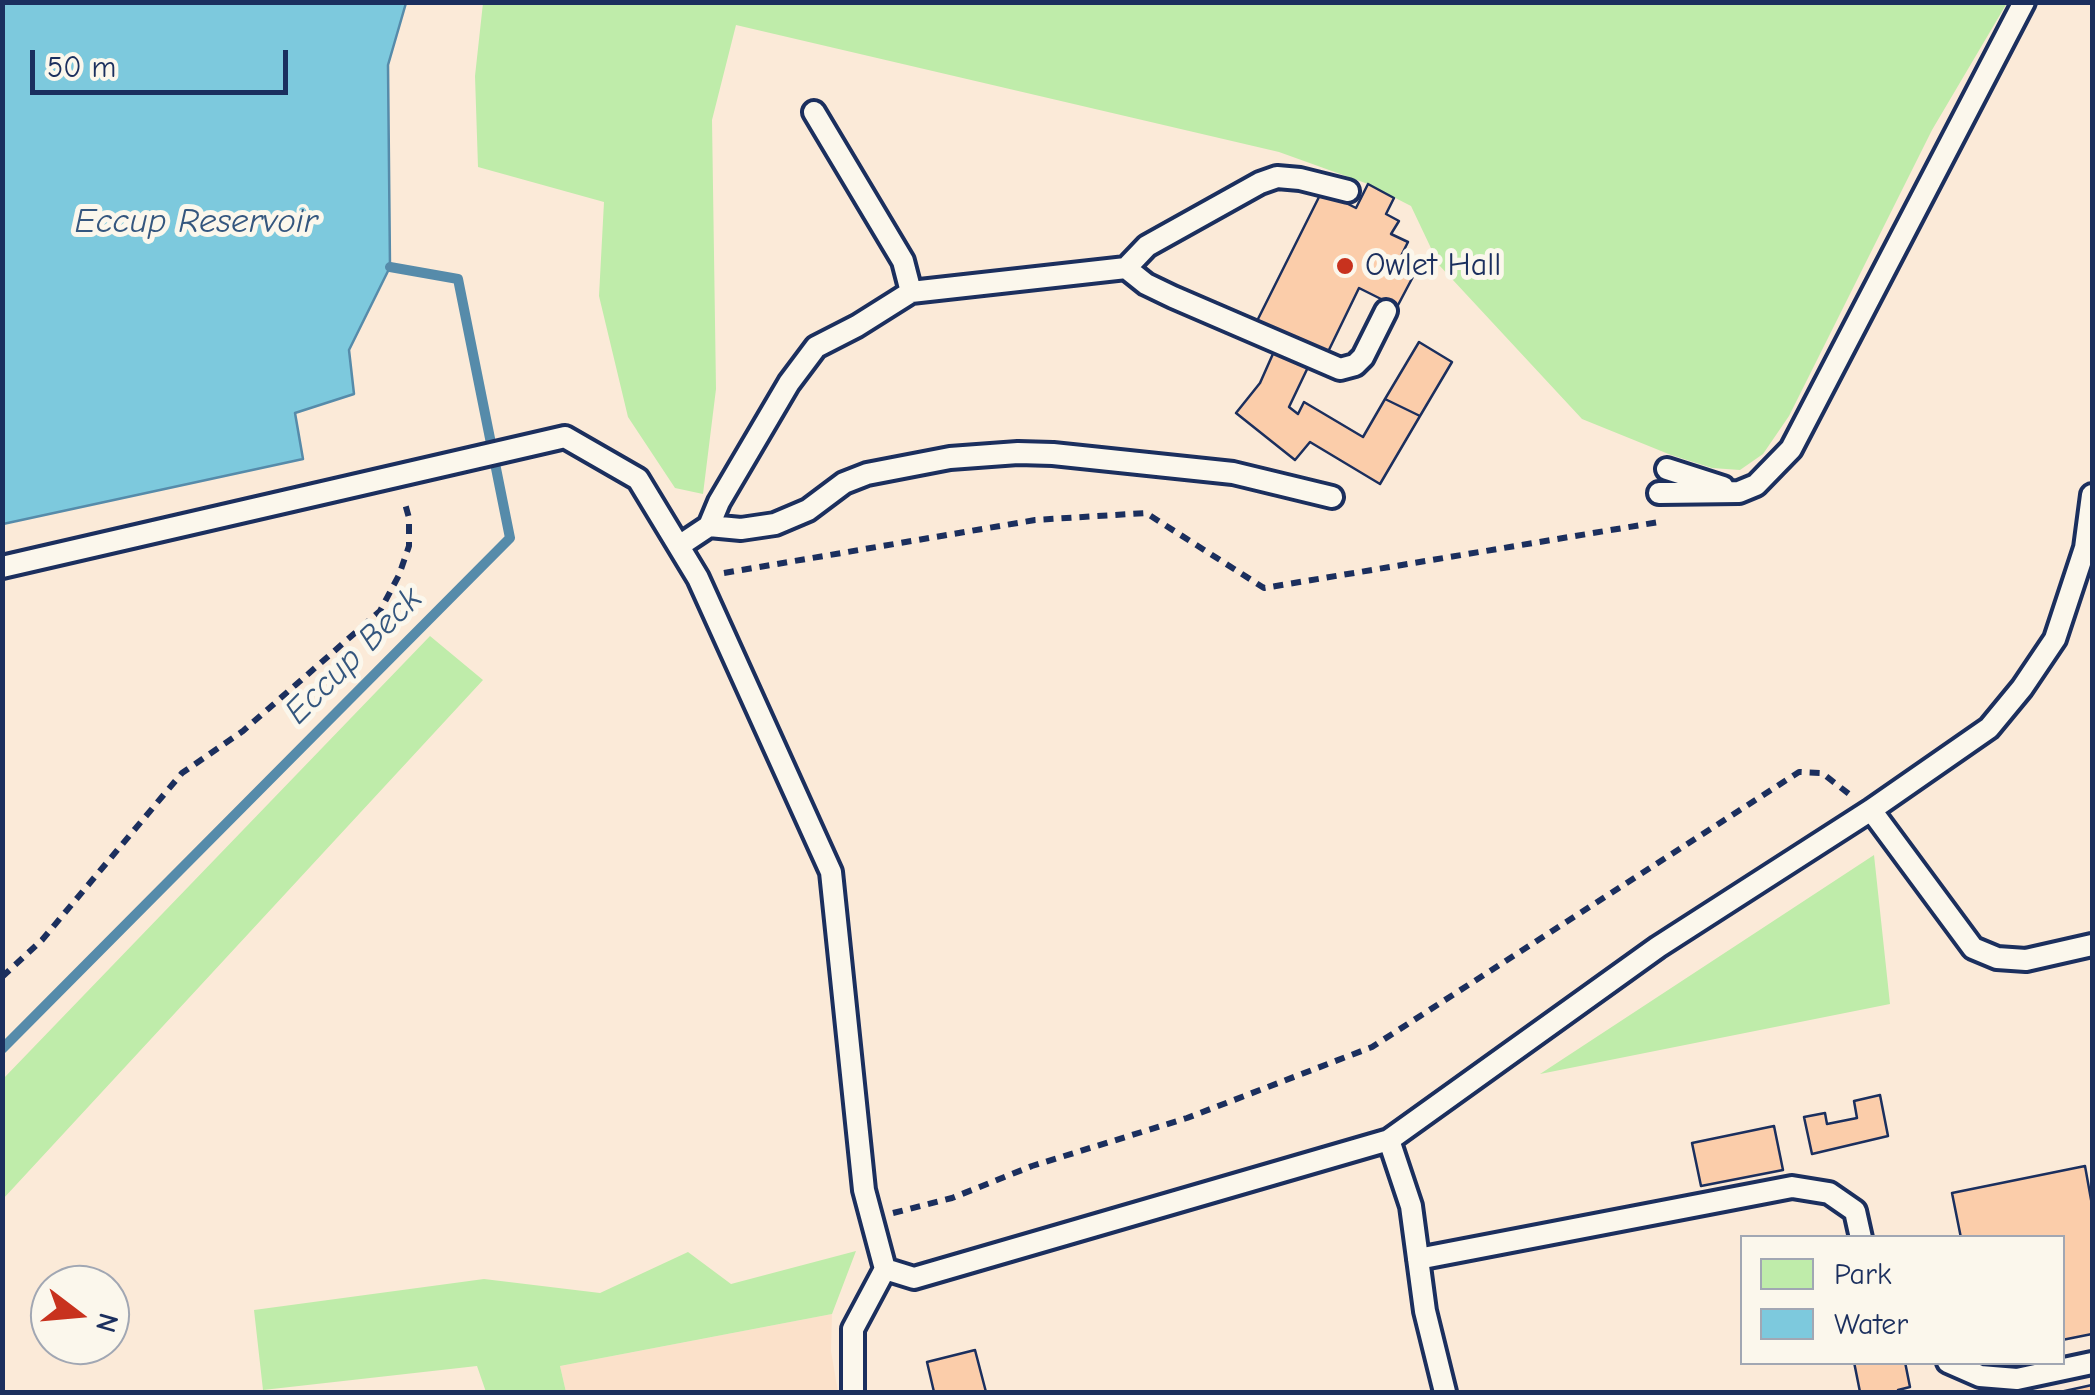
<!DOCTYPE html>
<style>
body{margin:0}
#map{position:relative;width:2095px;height:1395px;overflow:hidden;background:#fbead8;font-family:"Comic Neue",sans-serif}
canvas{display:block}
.frame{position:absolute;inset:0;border:5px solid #1b2f5e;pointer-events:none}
.legend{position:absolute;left:1740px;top:1235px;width:325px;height:130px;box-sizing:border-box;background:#fbf7ec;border:2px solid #a1a7b3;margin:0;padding:12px 18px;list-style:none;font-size:30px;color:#1b2f5e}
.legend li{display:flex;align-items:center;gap:20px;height:50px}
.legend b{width:50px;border:2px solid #a1a7b3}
.north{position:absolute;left:30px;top:1265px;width:100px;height:100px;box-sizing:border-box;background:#fbf7ec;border:2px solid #a1a7b3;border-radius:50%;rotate:106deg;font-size:28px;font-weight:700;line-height:40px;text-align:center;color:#1b2f5e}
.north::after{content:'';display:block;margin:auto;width:35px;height:45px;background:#c8321e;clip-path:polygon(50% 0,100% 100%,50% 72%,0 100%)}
.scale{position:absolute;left:30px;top:50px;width:258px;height:45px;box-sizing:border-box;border:5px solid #1b2f5e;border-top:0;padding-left:12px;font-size:30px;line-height:35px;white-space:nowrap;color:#1b2f5e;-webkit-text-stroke:8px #fbf7ec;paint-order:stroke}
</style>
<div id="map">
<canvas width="2095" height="1395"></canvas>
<div class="frame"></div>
<ul class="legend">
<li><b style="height:28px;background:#bfecaa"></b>Park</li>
<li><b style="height:28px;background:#7dc9dd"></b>Water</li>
</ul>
<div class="north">N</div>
<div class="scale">50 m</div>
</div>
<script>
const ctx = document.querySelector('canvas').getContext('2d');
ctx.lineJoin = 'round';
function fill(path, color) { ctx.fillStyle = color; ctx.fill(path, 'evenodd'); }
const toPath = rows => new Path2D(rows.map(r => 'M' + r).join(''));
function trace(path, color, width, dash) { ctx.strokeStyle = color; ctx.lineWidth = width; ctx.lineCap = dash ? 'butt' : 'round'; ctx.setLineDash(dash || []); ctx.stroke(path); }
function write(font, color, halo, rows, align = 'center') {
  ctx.font = font + ' "Comic Neue",sans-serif'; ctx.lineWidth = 10; ctx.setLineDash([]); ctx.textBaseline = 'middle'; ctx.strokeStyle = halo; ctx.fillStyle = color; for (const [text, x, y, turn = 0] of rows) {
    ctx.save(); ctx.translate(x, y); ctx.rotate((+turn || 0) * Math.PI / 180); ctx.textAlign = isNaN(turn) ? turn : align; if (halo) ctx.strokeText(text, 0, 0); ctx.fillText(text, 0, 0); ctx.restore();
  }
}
fill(toPath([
 [832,1314,831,1351,838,1392,566,1392,560,1366]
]), '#fbe1ca');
fill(toPath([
 [483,3,2007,3,1932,130,1789,416,1763,454,1740,470,1712,468,1671,455,1582,419,1439,265,1411,206,1368,184,1279,152,736,25,712,120,716,389,703,494,675,488,628,417,599,296,604,202,478,167,475,76],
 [430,636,483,680,3,1199,3,1079],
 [1874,855,1890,1004,1540,1074],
 [856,1251,832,1314,560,1366,566,1392,486,1392,477,1366,263,1390,254,1310,484,1279,600,1293,688,1252,731,1284]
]), '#bfecaa');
const water = toPath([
 [2,3,406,3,388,65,390,267,349,350,354,394,295,413,303,459,3,524,2,3]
]);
fill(water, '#7dc9dd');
trace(water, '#568baa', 2.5);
trace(toPath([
 [2,1049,510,538,458,279,390,267]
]), '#568baa', 10);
const building = toPath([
 [1368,184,1394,198,1386,214,1399,221,1391,234,1408,242,1398,262,1416,271,1397,307,1359,288,1326,356,1257,321,1322,191,1356,208,1368,184],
 [1419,342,1452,362,1420,416,1385,399,1419,342],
 [1276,347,1310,363,1289,407,1298,414,1304,402,1363,437,1385,399,1420,416,1380,484,1310,442,1295,460,1236,413,1260,383,1276,347],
 [1880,1095,1888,1136,1812,1154,1804,1117,1825,1113,1827,1124,1857,1118,1854,1101,1880,1095],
 [1774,1126,1783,1170,1701,1186,1692,1143,1774,1126],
 [2085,1166,2092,1205,2092,1334,2062,1340,2062,1238,1961,1238,1952,1193,2085,1166],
 [975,1350,986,1392,934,1392,927,1362,975,1350],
 [1854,1362,1905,1362,1910,1387,1898,1390,1898,1392,1860,1392,1854,1362],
 [2092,1385,2092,1392,2060,1392,2092,1385]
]);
fill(building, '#fbcdaa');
trace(building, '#1b2f5e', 2.5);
const service = toPath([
 [814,112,903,261,911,292],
 [1126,268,1147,246,1260,183,1277,177,1300,179,1348,191],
 [1667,469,1723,487],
 [1659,493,1739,492,1756,485,1791,449,2024,2],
 [709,526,741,529,775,524,808,510,844,483,867,474,950,458,1018,453,1053,454,1233,473,1332,497],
 [679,546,709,526,719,502,789,383,816,347,857,326,911,292,1126,268,1146,284,1173,297,1340,369,1355,365,1363,357,1386,311],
 [2,567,565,437,638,479,698,578,831,872,864,1190,885,1269,914,1278,1389,1140,1658,947,1871,810,1989,728,2022,688,2055,639,2085,548,2092,495],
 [1871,810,1973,948,1997,958,2026,960,2092,945],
 [1389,1140,1411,1206,1425,1311,1445,1392],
 [1418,1259,1792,1187,1829,1193,1855,1211,1861,1238],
 [1948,1362,1980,1376,2017,1379,2092,1363],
 [853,1392,853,1329,885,1269]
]);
trace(service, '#1b2f5e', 28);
trace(toPath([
 [724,573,1035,520,1146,513,1264,588,1659,522],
 [2,977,42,940,182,773,243,731,380,611,399,575,409,546,409,518,404,500],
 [893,1213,952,1198,1032,1166,1187,1118,1372,1047,1799,772,1822,773,1849,794]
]), '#1b2f5e', 6, [10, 8]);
trace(service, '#fbf7ec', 20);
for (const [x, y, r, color] of [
 [1345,266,10,"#c8321e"]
]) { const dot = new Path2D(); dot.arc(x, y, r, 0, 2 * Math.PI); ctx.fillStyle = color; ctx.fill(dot); trace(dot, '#fbf7ec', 4); }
write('32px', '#1b2f5e', '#fbf7ec', [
 ["Owlet Hall",1365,266]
], 'left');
write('italic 35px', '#34567e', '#fbf7ec', [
 ["Eccup Reservoir",196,222],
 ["Eccup Beck",354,656,-45]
]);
</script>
